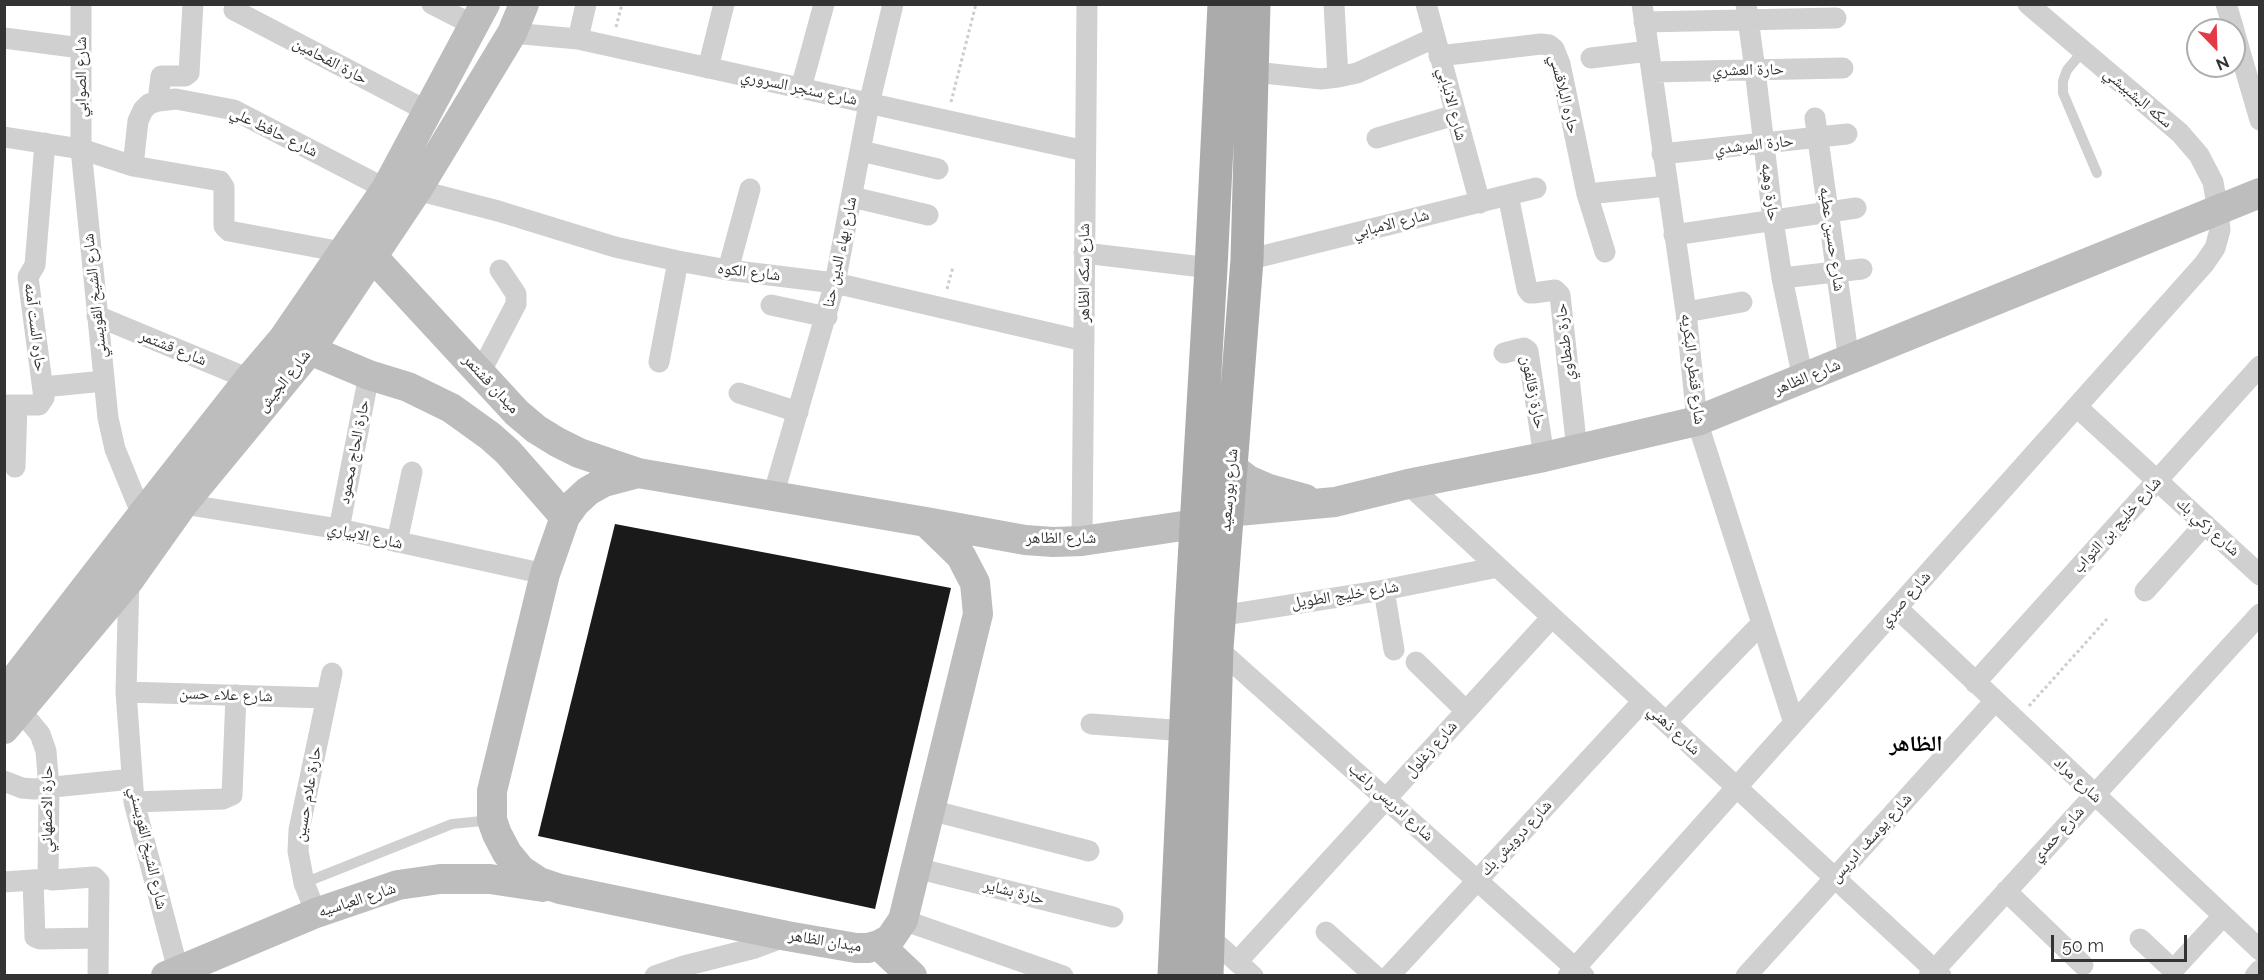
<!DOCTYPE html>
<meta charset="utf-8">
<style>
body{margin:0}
#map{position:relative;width:2264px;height:980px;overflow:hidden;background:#fff;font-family:Raleway,sans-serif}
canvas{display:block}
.frame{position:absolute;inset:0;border:6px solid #333;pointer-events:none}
.north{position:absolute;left:2186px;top:18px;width:60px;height:60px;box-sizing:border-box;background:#fff;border:2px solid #adadad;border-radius:50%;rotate:157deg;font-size:16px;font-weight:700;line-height:24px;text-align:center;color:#333}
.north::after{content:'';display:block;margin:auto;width:21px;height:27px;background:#e63946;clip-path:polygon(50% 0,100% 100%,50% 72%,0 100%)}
.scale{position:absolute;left:2051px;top:935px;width:136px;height:27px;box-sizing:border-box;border:3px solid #333;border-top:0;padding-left:8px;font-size:18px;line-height:21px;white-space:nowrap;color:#333;-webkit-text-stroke:4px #fff;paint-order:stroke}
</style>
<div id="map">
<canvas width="2264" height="980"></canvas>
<div class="frame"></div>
<div class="north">N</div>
<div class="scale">50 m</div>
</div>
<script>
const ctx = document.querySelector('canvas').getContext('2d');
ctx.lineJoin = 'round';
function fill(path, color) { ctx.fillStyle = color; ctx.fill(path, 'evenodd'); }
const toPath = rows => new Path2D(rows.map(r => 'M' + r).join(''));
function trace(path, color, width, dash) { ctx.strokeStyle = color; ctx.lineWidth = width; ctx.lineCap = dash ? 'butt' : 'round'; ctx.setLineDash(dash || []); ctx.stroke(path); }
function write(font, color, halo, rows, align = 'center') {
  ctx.font = font + ' Raleway,"Noto Naskh Arabic",sans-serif'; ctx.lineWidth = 6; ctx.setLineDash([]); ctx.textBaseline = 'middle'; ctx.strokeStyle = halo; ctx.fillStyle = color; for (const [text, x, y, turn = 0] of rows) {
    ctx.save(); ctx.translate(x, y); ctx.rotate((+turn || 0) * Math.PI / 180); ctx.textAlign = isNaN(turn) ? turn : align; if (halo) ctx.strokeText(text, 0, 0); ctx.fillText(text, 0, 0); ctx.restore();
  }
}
fill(toPath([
 [615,524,951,588,875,909,538,836]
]), '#1a1a1a');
trace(toPath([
 [616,27,622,4],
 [951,102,976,4],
 [947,289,953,267],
 [2029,706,2107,619]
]), '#cdcdcd', 3, [3, 3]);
trace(toPath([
 [2083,51,2067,70,2063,81,2063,93,2097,173],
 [304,883,452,824,492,820]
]), '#d0d0d0', 10);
trace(toPath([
 [81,4,81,149,133,166,220,181,224,187,224,226,229,231,342,252],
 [432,4,475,26],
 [1334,4,1338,77],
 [1426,4,1480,203],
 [1642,4,1686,312,1697,421,1794,723],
 [1746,4,1755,70,1773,220,1782,278,1803,379],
 [2226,4,2234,30],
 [234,10,427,111],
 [1644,22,1836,18],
 [2234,31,2260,120],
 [512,33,578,39,1085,151],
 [4,38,81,48],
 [578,39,586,4],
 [1439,56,1541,44,1549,45,1554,49,1560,64,1587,194,1605,252],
 [1591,58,1649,51],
 [708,68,724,4],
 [1254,72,1321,79,1338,77,1357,73,1434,38],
 [1652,72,1843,68],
 [801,88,824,4],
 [158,101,161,76,185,76,189,73,193,4],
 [1815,118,1849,361],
 [4,137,81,149,108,418,115,449,142,515],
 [1377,138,1455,115],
 [861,151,938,169],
 [1662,154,1847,134],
 [133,166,138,121,143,110,149,104,158,101,176,99,234,110,386,189],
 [417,190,498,211,615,247,678,261,728,270,835,283,1084,341],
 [1587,194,1667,186],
 [1508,195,1527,289,1530,293,1534,293,1555,290,1560,295,1577,450],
 [852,197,928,215],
 [1674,235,1856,208],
 [1084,253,1211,268],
 [1247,260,1536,188],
 [728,270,750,189],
 [1782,278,1862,269],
 [771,305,827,317],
 [1686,312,1742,302],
 [97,316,249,379],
 [1504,353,1524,348,1528,351,1544,457],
 [659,362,678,261],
 [480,373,516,304,516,294,500,270],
 [43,387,104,381],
 [739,393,798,412],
 [4,405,39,405,44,398,28,277,35,265,45,143],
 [2077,407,2260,575],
 [15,467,17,405],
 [1408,484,1941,976],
 [773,496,835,283,869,104,893,4],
 [183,504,339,529,545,574],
 [339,529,369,375],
 [1082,541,1087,4],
 [397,542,412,472],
 [129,580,126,692,134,802,178,970],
 [1384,590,1394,650],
 [2145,591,2205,524],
 [1897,608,2260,950],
 [1210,615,1219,616,1384,590,1498,567],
 [1212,647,1217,648,1584,976],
 [1416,662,1466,711],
 [1975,683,2260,366],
 [126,692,326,698],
 [20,710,40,734,46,751,49,788,48,878,52,880,94,877,99,882,98,976],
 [1666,722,1761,624],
 [1091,724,1186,731],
 [4,781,22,788,34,789,132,779],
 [134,802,223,799,232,795,236,695],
 [930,810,1089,851],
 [916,868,1113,917],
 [33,880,35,937,40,939,98,938],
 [4,882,46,879],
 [2006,891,2083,965],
 [316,913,304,883,298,851,299,830,332,673],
 [903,920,1063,976],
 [1326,932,1375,976],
 [1208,936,1253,976],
 [2140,939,2171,968,2175,968,2223,916],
 [1237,962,1552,617],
 [655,976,684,966,755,948,787,936],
 [1389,976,1643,701],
 [1568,976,2204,264,2215,248,2220,230,2218,211,2213,182,2199,155,2180,133,2028,4],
 [1746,976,1995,701],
 [1929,976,2260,614],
 [2255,976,2260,970]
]), '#d0d0d0', 21);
trace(toPath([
 [372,256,517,413,536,429,557,442,579,453,638,473,926,522,961,556,975,583,978,614,903,920,890,939,879,945,868,948,856,948,787,936,560,889,539,882,521,870,507,853,497,834,492,820,492,791,545,574,565,517,575,503,588,491,604,482,638,473],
 [293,343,369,375,408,387,451,408,490,436,508,452,565,517],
 [1231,467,1248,480,1269,489,1305,499],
 [1227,512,1335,502,1408,484,1544,457,1697,421,2260,193],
 [926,522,1025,540,1053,542,1082,541,1196,524],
 [4,693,142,515,249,379,283,339,386,189,485,4],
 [4,729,129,580,183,504,310,350,417,190,512,33,524,4],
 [879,945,912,976],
 [166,976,316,913,398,885,440,879,490,879,543,887]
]), '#bdbdbd', 30);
trace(toPath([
 [1174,976,1191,613,1211,268,1224,4],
 [1207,976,1217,648,1247,260,1254,4]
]), '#ababab', 33);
write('16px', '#333', '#fff', [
 ["حارة الفحامين",330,61,28],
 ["حارة العشري",1748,70,-1],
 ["شارع الصوابي",81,77,-90],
 ["شارع سنجر السروري",799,88,12],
 ["حاره البلاقسي",1564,94,76],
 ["سكه البشبيشي",2138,98,40],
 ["شارع الانبابي",1452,104,75],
 ["شارع حافظ علي",274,132,26],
 ["حارة المرشدي",1754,145,-6],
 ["حارة وهبه",1770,192,83],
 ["شارع الامبابي",1391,224,-14],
 ["شارع حسين عطيه",1832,239,82],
 ["شارع بهاء الدين حنا",840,252,-78],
 ["شارع الكوه",749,272,7],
 ["شارع سكه الظاهر",1084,273,-90],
 ["شارع الشيخ القويسني",95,296,-96],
 ["حاره الست آمنه",35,327,83],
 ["حارة طنطاوي",1565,342,-96],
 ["شارع قشتمر",173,348,22],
 ["شارع قنطره البكريه",1693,369,83],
 ["شارع الظاهر",1807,377,-22],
 ["شارع الجيش",284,381,-51],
 ["ميدان قشتمر",491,384,47],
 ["حارة زقالفون",1533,392,79],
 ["حارة الحاج محمود",354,452,-79],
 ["شارع بورسعيد",1229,490,-85],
 ["شارع خليج بن التواب",2117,525,-48],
 ["شارع زكي بك",2208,527,42],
 ["شارع الابياري",365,536,12],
 ["شارع الظاهر",1061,538],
 ["شارع خليج الطويل",1345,595,-9],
 ["شارع صبري",1905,599,-48],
 ["شارع علاء حسن",226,695,2],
 ["شارع ذهني",1674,730,43],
 ["شارع زغلول",1431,749,-48],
 ["شارع مراد",2078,780,43],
 ["حارة علام حسين",308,794,-80],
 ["شارع ادريس راغب",1391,802,42],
 ["حارة الاصفهاني",47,809,-90],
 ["شارع حمدي",2058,834,-47],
 ["شارع درويش بك",1516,838,-47],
 ["شارع يوسف ادريس",1871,838,-48],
 ["شارع الشيخ القويسني",148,848,77],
 ["حارة بشاير",1014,892,14],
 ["شارع العباسيه",357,900,-18],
 ["ميدان الظاهر",825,941,9]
]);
write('bold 22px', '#000', '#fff', [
 ["الظاهر",1916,744]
]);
</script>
